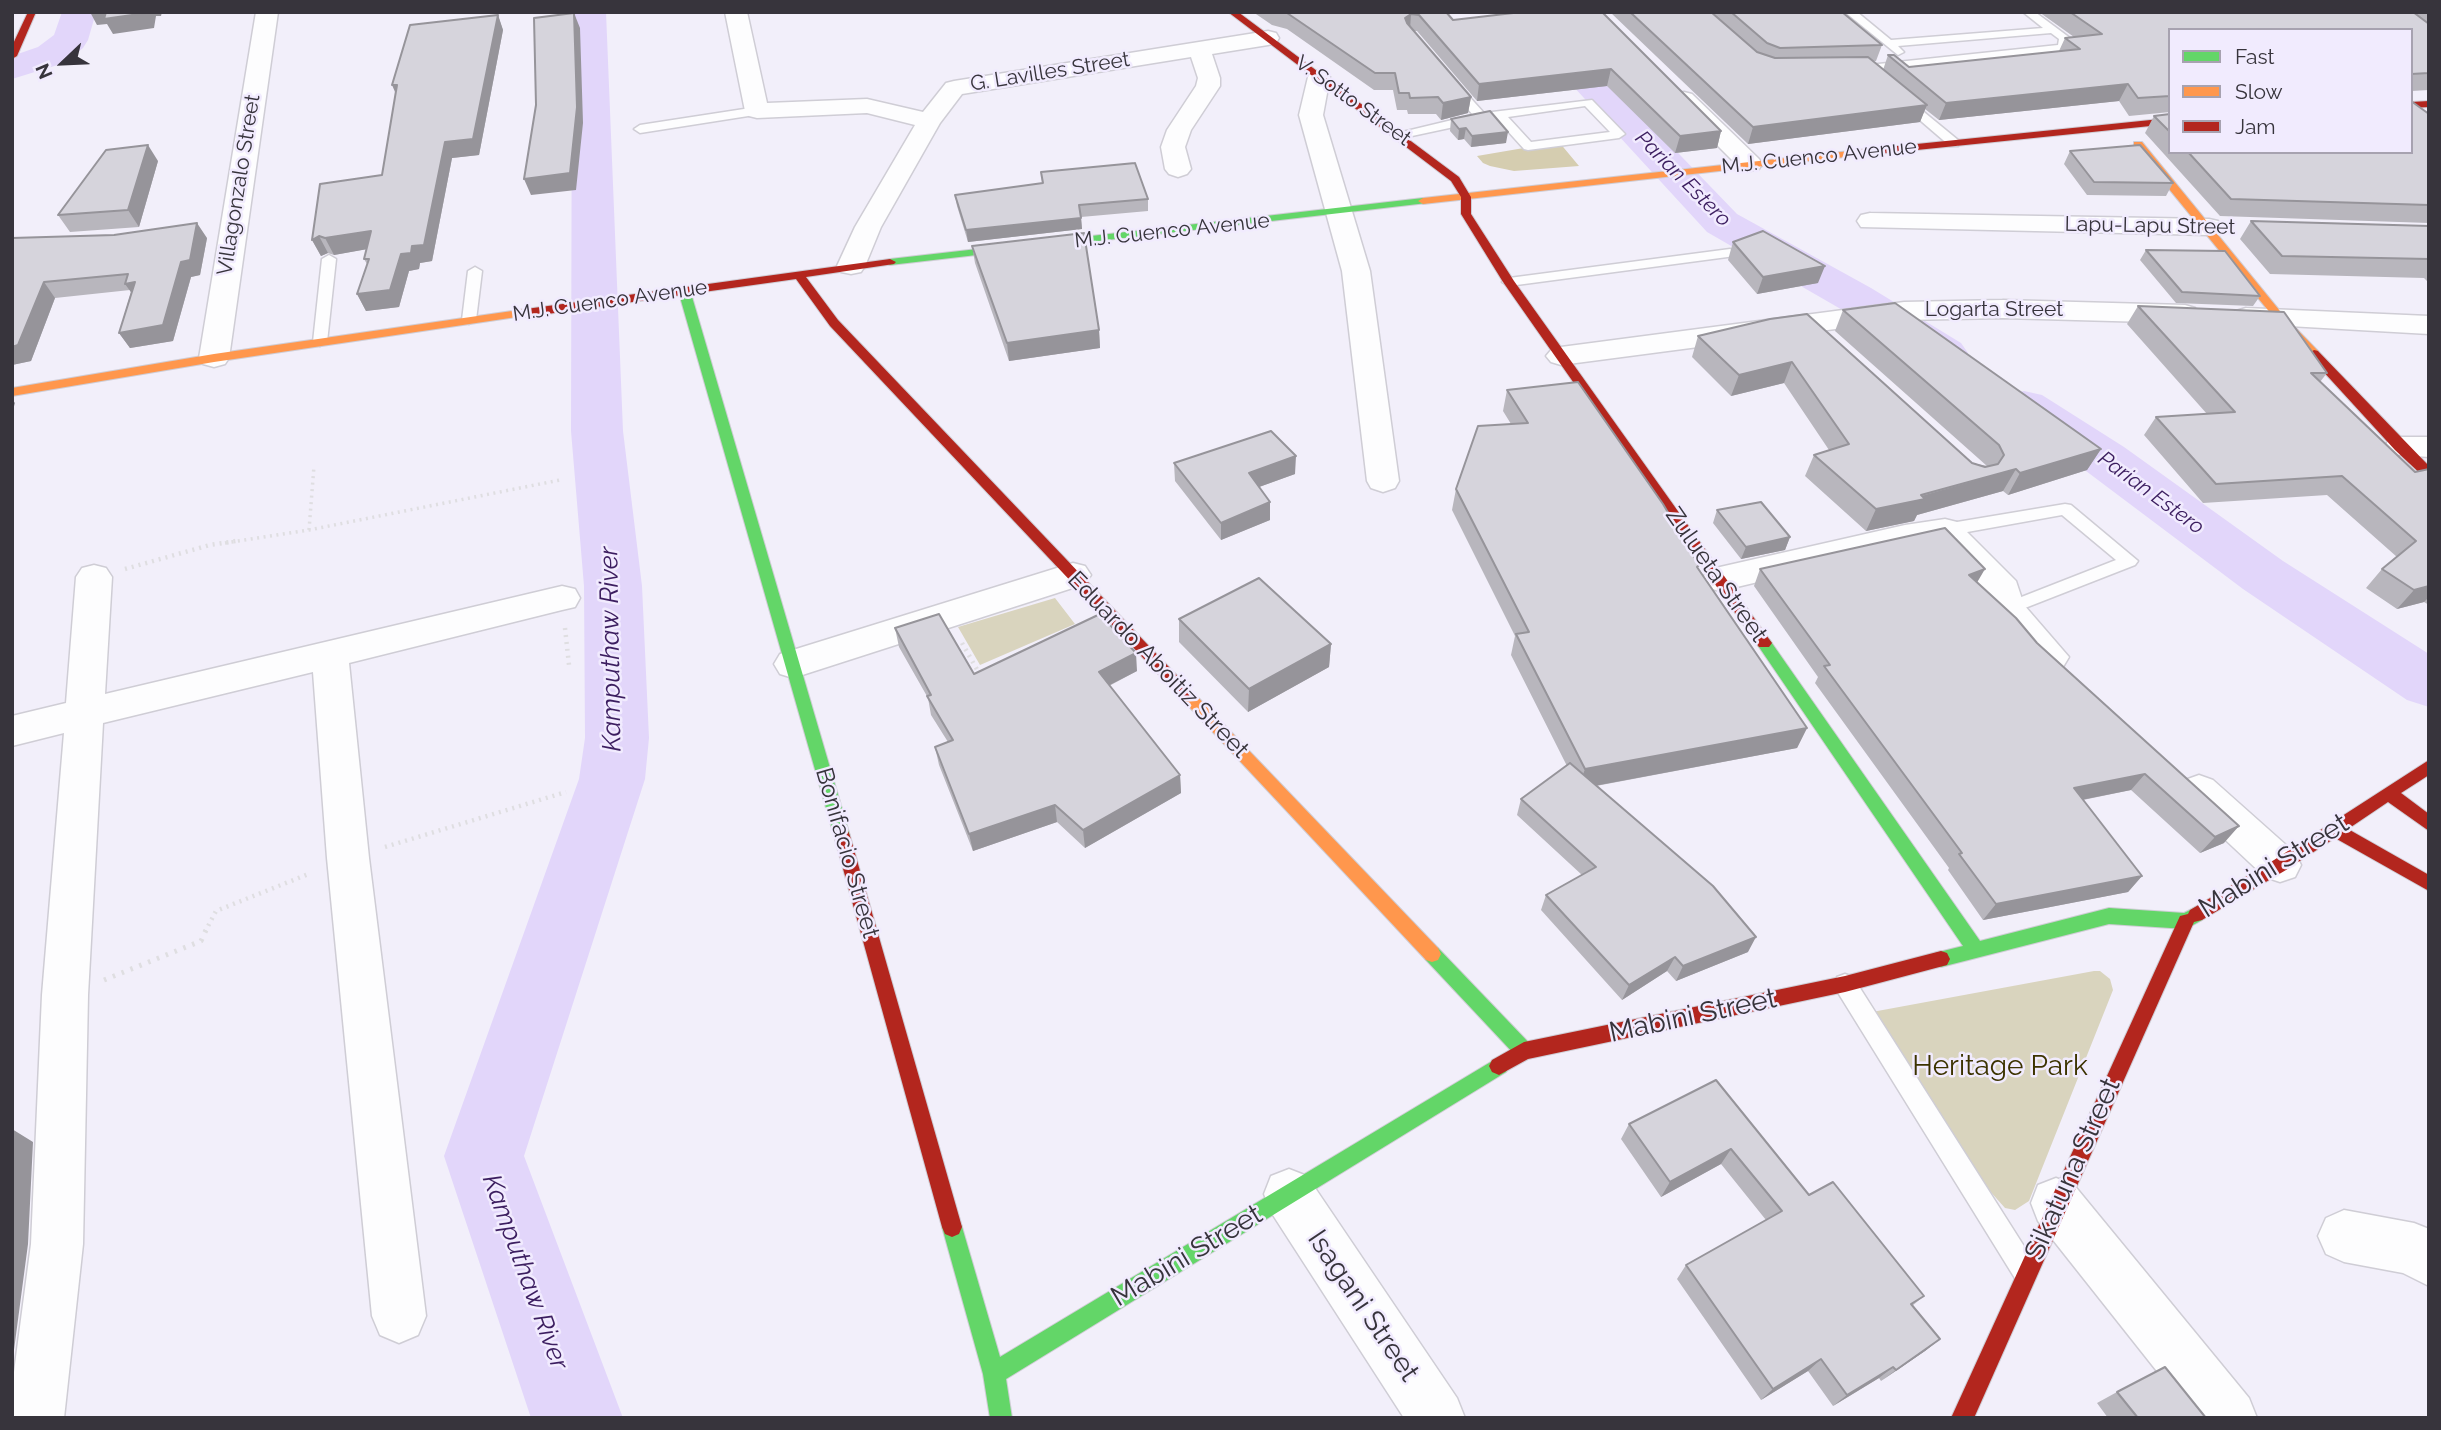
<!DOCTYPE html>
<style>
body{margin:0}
#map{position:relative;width:2441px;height:1430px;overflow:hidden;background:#f2effa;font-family:Raleway,sans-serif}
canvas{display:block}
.frame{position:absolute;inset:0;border:14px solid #37343c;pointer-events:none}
.legend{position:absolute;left:2168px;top:28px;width:245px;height:126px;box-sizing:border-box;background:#f1ebfe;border:2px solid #a7a2b0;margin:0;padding:9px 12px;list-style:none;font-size:21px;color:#37343c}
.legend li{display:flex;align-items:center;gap:14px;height:35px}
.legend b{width:35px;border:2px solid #a7a2b0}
.north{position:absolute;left:28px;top:28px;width:70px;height:70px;-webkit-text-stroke:5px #f1ebfe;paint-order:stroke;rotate:247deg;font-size:19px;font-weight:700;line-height:28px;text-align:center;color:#37343c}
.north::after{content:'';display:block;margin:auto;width:24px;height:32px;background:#37343c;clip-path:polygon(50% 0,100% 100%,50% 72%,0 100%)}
</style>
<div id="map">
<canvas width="2441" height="1430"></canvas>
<div class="frame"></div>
<ul class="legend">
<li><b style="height:9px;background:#63d668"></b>Fast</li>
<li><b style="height:9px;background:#ff974d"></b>Slow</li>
<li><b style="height:9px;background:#b3261e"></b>Jam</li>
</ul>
<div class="north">N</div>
</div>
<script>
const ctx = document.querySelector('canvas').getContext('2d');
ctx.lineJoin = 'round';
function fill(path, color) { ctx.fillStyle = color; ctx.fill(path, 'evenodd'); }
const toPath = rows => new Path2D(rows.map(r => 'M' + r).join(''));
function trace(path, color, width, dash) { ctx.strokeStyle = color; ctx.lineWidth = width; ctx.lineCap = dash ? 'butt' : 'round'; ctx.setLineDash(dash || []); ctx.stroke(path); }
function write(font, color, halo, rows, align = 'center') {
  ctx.font = font + ' Raleway,sans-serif'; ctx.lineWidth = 5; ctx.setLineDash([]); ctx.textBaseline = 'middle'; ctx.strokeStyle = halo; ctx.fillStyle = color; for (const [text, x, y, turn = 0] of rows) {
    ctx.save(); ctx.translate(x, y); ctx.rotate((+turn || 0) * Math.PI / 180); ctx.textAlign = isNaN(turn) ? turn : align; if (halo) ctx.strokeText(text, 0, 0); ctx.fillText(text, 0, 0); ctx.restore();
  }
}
fill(toPath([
 [1055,598,1075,624,980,665,958,627],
 [2094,971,2100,971,2110,979,2113,990,2029,1201,2015,1210,2005,1208,1988,1189,1872,1012]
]), '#d9d4be');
fill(toPath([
 [1517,12,1532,12,1680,158,1656,159],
 [1559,142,1579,166,1514,171,1490,166,1483,163,1477,156]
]), '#d5cdb0');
fill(toPath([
 [62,12,96,12,88,40,83,48,64,63,12,79,12,56,38,47,54,35,62,12],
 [572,12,606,12,623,431,642,586,649,738,645,779,524,1156,623,1418,531,1418,444,1156,579,779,585,738,584,586,571,431,572,12],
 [1505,12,1542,12,1737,214,1871,288,1961,343,1968,353,1961,363,1944,368,1927,363,1839,308,1707,232,1505,12],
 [2024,391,2042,395,2124,447,2283,561,2429,654,2429,707,2407,700,2243,589,2086,471,2006,417,1999,406,2006,395,2024,391]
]), '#e2d6fa');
const lane = toPath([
 [1845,12,1857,12,1891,40,2043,28,2023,12,2035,12,2070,38,2069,48,2063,51,1854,72,1850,71,1850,67,2058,45,2059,39,2051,33,1898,46,1904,52,1898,55,1845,12],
 [1452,81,1456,82,1484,113,1592,100,1625,134,1619,138,1528,150,1524,149,1496,118,1398,139,1398,133,1473,115,1446,84,1452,81],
 [1585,106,1610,132,1531,142,1508,117,1585,106],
 [1900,99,1908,99,1958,140,1958,146,1950,146,1900,103,1900,99],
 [757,107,761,108,761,114,640,133,634,129,640,125,757,107],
 [1730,249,1737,253,1735,256,1509,286,1502,282,1509,278,1730,249],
 [329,255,336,259,327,342,320,346,313,342,322,259,329,255],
 [475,267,482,271,476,320,469,324,462,320,468,271,475,267],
 [2065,504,2071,505,2138,561,2135,565,2007,615,2001,613,1998,609,2001,605,2116,560,2062,515,1945,536,1937,530,1945,524,2065,504],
 [1845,974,1853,977,2034,1262,2038,1271,2034,1280,2025,1284,2016,1280,1837,991,1834,984,1837,977,1845,974]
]);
const street = toPath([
 [256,12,278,12,229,358,225,364,214,367,203,364,199,358,256,12],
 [725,12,747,12,767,103,867,99,923,112,946,83,954,81,1268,31,1276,33,1279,38,1276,43,1268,45,1212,54,1220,78,1220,86,1191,130,1185,147,1191,169,1187,174,1178,177,1169,174,1165,169,1161,147,1167,130,1196,86,1198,78,1191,57,962,94,940,123,881,227,865,266,861,272,851,274,841,272,837,266,855,227,915,125,867,113,757,118,749,116,745,111,725,12],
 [1319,70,1327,72,1330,77,1323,115,1370,271,1399,481,1395,488,1383,492,1371,488,1367,481,1342,271,1299,115,1308,77,1311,72,1319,70],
 [1684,92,1692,94,1759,159,1762,164,1759,169,1750,171,1741,169,1676,104,1672,99,1676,94,1684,92],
 [1870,213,2209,219,2218,221,2222,227,2218,233,2209,235,1861,227,1857,221,1861,215,1870,213],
 [2003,300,2185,305,2195,308,2199,314,2195,320,2185,323,2003,318,1904,320,1561,365,1551,362,1546,356,1551,350,1561,347,1904,302,2003,300],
 [2246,308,2429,316,2429,334,2236,323,2232,317,2236,311,2246,308],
 [2400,437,2429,437,2429,457,2389,454,2384,447,2389,440,2400,437],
 [1945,519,1957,522,2016,581,2024,605,2069,657,2063,667,2050,670,2037,667,1994,618,1986,594,1937,542,1905,547,1720,591,1708,588,1702,579,1708,570,1720,567,1905,525,1945,519],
 [1073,563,1085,566,1091,575,1085,584,793,678,780,674,774,664,780,654,1073,563],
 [94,565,106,568,112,577,105,694,562,586,575,589,580,598,575,607,562,610,349,663,369,858,426,1316,418,1335,399,1343,380,1335,372,1316,327,858,313,672,103,723,88,995,83,1244,64,1418,12,1418,12,1387,31,1244,42,995,64,733,12,746,12,716,66,703,76,577,82,568,94,565],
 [2199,775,2213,780,2295,853,2301,865,2295,877,2280,882,2265,877,2185,802,2179,791,2185,780,2199,775],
 [1289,1169,1307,1176,1457,1398,1465,1418,1404,1418,1271,1212,1264,1194,1271,1176,1289,1169],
 [2056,1178,2074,1185,2249,1398,2257,1418,2194,1418,2038,1221,2031,1203,2038,1185,2056,1178],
 [2344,1210,2414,1223,2429,1229,2429,1286,2403,1273,2344,1262,2326,1254,2318,1236,2326,1218,2344,1210]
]);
const fast = toPath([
 [1423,198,1427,199,1427,203,890,265,884,262,890,259,1423,198],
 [684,287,690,290,850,836,848,841,842,843,836,841,834,836,678,290,684,287],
 [1764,638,1769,639,1980,941,2109,908,2184,913,2196,907,2202,910,2205,915,2202,920,2186,929,2109,924,1941,967,1935,965,1932,959,1935,953,1963,946,1759,647,1756,643,1764,638],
 [1432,946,1438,948,1531,1045,1534,1051,1531,1057,1524,1060,1517,1057,1426,960,1423,954,1426,948,1432,946],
 [1499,1057,1506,1060,1509,1066,1506,1072,1006,1379,1012,1418,990,1418,983,1374,942,1227,945,1220,952,1217,959,1220,962,1227,1000,1357,1499,1057]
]);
const slow = toPath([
 [2134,142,2142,142,2284,316,2318,351,2318,357,2310,357,2276,320,2134,146,2134,142],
 [1868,149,1872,150,1872,154,1423,204,1418,201,1423,198,1868,149],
 [526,309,532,313,530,315,214,362,12,396,12,388,214,354,526,309],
 [1184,686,1189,688,1438,948,1441,954,1438,960,1432,962,1426,960,1179,696,1176,692,1179,688,1184,686]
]);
const jam = toPath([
 [28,12,36,12,17,56,12,59,12,46,28,12],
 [1228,12,1238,12,1459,177,1471,197,1471,214,1514,281,1769,639,1772,643,1769,647,1759,647,1503,282,1461,214,1461,197,1451,181,1228,12],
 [2429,101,2429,107,2411,108,2411,102,2429,101],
 [2170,118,2170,124,1868,155,1863,152,1868,149,2170,118],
 [890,259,896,262,894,264,806,277,838,320,1189,688,1192,692,1189,696,1179,696,830,326,796,279,526,317,520,313,526,309,890,259],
 [2314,350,2318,351,2429,466,2429,478,2424,477,2395,450,2310,357,2308,354,2314,350],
 [2429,760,2429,775,2401,793,2429,814,2429,831,2388,802,2348,829,2429,875,2429,891,2335,838,2286,870,2202,920,2194,922,1974,1418,1951,1418,2180,916,2188,914,2190,910,2274,860,2429,760],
 [842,829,848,831,850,836,962,1227,959,1234,952,1237,945,1234,942,1227,834,836,836,831,842,829],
 [1941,951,1947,953,1950,959,1947,965,1845,992,1528,1059,1499,1075,1492,1072,1489,1066,1492,1060,1524,1042,1845,976,1941,951]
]);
trace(lane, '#cfcdd5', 3);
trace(street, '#cfcdd5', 3);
trace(fast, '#cfcdd5', 2);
trace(slow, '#cfcdd5', 2);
trace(jam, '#cfcdd5', 2);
trace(toPath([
 [309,530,314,466],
 [225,543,309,530,560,480]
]), '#dfdee1', 3.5, [2, 4.5]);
trace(toPath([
 [125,569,210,545,236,541],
 [565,628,569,665],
 [962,643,979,673,984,671],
 [385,847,566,792],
 [205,932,216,911,311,873]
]), '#dfdee1', 4.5, [2, 5]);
trace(toPath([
 [104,980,201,941,206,930]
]), '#dfdee1', 5, [2.5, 7]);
fill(lane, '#fdfdfe');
fill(street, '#fdfdfe');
fill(fast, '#63d668');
fill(slow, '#ff974d');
fill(jam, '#b3261e');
fill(toPath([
 [1253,12,1446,12,1453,20,1522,12,1721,131,1717,148,1675,153,1607,86,1477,101,1417,31,1413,31,1471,97,1468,113,1441,120,1436,114,1408,114,1407,110,1397,110,1393,90,1374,90,1287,29,1272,25],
 [1610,12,1842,12,1882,45,1876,61,1873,61,1883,70,1888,55,1909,67,2059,51,2065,38,2074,37,2039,12,2429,12,2429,90,2411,91,2411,30,2170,30,2170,112,2129,116,2119,101,1939,120,1925,109,1920,122,1748,144],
 [498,15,503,30,479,155,452,158,432,261,420,263,419,269,409,271,399,307,366,311,357,294,367,264,364,259,367,249,334,255,328,253,321,256,312,240,382,175],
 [2170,114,2170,152,2411,152,2429,114,2429,223,2220,216,2145,133,2154,116],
 [1451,119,1506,143,1471,147,1464,139,1458,140,1450,131],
 [2070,151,2173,183,2166,196,2087,195,2064,164],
 [158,161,139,227,70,232,58,215],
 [1041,172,1148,199,1148,211,1081,217,1082,229,968,242,957,206,955,195,1042,183],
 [2251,221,2429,226,2429,283,2424,278,2270,274,2240,239],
 [12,238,207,238,200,275,191,277,173,341,130,348,119,333,131,292,130,290,55,298,31,361,12,365],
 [1733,242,1818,283,1757,294,1728,260],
 [972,246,1099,330,1100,348,1009,361,975,263],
 [2146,250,2260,296,2253,306,2176,303,2140,260],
 [2138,306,2327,373,2320,382,2415,472,2429,469,2429,605,2424,602,2397,609,2366,588,2382,569,2397,557,2327,495,2203,503,2144,435,2156,417,2207,414,2127,324],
 [1843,310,2101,449,2087,470,2008,495,2003,491,1917,515,1914,521,1866,531,1805,476,1814,455,1829,450,1784,383,1731,396,1692,357,1698,336,1770,319,1972,463,1987,466,1835,331],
 [1507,390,1698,569,1807,728,1797,748,1596,786,1748,952,1676,981,1667,971,1622,1000,1541,910,1546,895,1582,875,1517,815,1521,799,1567,766,1511,655,1515,636,1452,510,1456,489,1511,424,1503,411],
 [1174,463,1295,474,1259,487,1270,502,1270,520,1221,540,1175,481],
 [1717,510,1790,537,1785,550,1741,559,1713,523],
 [1760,569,1977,583,2037,643,2224,843,2200,853,2131,790,2083,800,2142,876,2128,892,1983,920,1948,870,1949,868,1815,683,1818,677,1754,586],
 [1179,619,1331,644,1329,667,1248,712,1179,642],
 [895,628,974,674,1137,671,1109,686,1180,775,1181,793,1085,848,1057,822,973,851,939,765,935,747,948,742,931,715,928,698,899,647],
 [1716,1080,1809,1195,1924,1296,1912,1306,1940,1339,1925,1351,1881,1381,1879,1378,1833,1406,1808,1371,1761,1400,1677,1279,1686,1265,1766,1220,1721,1164,1661,1197,1621,1139,1629,1124],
 [2117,1392,2206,1418,2108,1418,2097,1403]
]), '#b8b6bd');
fill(toPath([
 [90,12,162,12,161,16,156,16,154,28,113,34,107,24,97,25],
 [574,13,580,28,583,123,576,190,531,195,524,179],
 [1411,14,1410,30,1405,18],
 [498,15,503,30,479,155,452,158,432,261,420,263,419,269,409,271,399,307,366,311,357,294,401,254,412,246,445,142],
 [1611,69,1607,86,1477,101,1479,84],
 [2128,84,2119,101,1939,120,1946,103],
 [392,85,397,85,399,101],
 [1471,97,1468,113,1441,120,1443,103],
 [1927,105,1920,122,1748,144,1753,127],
 [1466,128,1464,139,1458,140,1459,129],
 [1721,131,1717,148,1675,153,1680,136],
 [1508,132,1506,143,1471,147,1472,136],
 [148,145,158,161,139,227,128,210],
 [1081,218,1082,229,968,242,966,230],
 [197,223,207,238,200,275,191,277,173,341,130,348,119,333,181,262],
 [371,231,379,247,334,255,325,238],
 [319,236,328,253,321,256,312,240],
 [1825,266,1818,283,1757,294,1763,277],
 [44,282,55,298,31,361,12,365,12,347],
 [135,282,136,299,125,284],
 [1099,330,1100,348,1009,361,1007,343],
 [1792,362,1784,383,1731,396,1739,375],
 [12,399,15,403,12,413],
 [2101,449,2087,470,2008,495,2020,473],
 [1296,456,1295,474,1248,491,1249,473],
 [2016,469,2003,491,1917,515,1914,521,1866,531,1876,509],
 [1270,502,1270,520,1221,540,1221,523],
 [1790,537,1785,550,1741,559,1746,547],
 [1985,569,1975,586,1969,575],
 [2429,586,2429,597,2424,602,2397,609,2414,590],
 [1331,644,1329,667,1248,712,1249,689],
 [1136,653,1137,671,1100,690,1099,672],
 [1807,728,1797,748,1578,789,1585,769],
 [2145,774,2131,790,2061,804,2074,788],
 [1180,775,1181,793,1085,848,1083,830],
 [1055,805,1057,822,973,851,969,834],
 [2239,826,2224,843,2200,853,2215,837],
 [2142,876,2128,892,1983,920,1996,904],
 [1756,937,1748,952,1676,981,1683,966],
 [1675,957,1667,971,1622,1000,1629,985],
 [12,1129,33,1142,28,1244,12,1365],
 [1731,1149,1721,1164,1661,1197,1670,1182],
 [1940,1339,1925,1351,1881,1381,1896,1370],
 [1821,1359,1808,1371,1761,1400,1773,1389],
 [1893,1367,1879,1378,1833,1406,1847,1395]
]), '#96949a');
const building = toPath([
 [106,12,146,12,146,13,104,19,106,12],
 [1284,12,1446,12,1453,20,1522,12,1602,12,1721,131,1680,136,1611,69,1479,84,1419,15,1411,14,1405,18,1407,23,1471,97,1443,103,1438,97,1410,98,1409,93,1399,93,1395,73,1375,73,1287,13,1284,12],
 [1630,12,1711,12,1757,52,1775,58,1868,57,1927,105,1753,127,1630,12],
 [1731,12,1842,12,1882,45,1780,48,1767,43,1731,12],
 [2070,12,2413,12,2429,24,2429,73,2411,74,2411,30,2170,30,2170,96,2138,98,2128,84,1946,103,1888,55,1894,55,1909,67,2080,49,2065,38,2102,34,2070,12],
 [574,13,577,107,570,173,524,179,536,105,534,18,574,13],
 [498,15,473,139,445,142,424,245,412,246,411,253,401,254,390,290,357,294,369,259,364,259,371,231,325,238,319,236,312,240,320,184,382,175,397,85,392,85,410,25,498,15],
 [2411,101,2429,114,2429,205,2231,199,2188,152,2411,152,2411,101],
 [1490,111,1508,132,1472,136,1466,128,1459,129,1451,119,1490,111],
 [2170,114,2170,132,2154,116,2170,114],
 [148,145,128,210,58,215,106,150,148,145],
 [2140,145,2173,183,2094,182,2070,151,2140,145],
 [1135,163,1148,199,1079,205,1081,218,966,230,955,195,1043,183,1041,172,1135,163],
 [2251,221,2429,226,2429,259,2282,256,2251,221],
 [197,223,190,260,181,262,163,325,119,333,135,282,125,284,128,274,44,282,18,345,12,347,12,238,114,235,197,223],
 [1763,231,1825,266,1763,277,1733,242,1763,231],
 [1084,233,1099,330,1007,343,972,246,1084,233],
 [2146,250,2225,251,2260,296,2182,292,2146,250],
 [1895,303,2101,449,2020,473,2016,469,1921,495,1925,499,1876,509,1814,455,1849,444,1792,362,1739,375,1698,336,1770,319,1807,314,1972,463,1985,467,1998,464,2004,455,1999,445,1843,310,1895,303],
 [2138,306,2284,312,2327,373,2311,373,2415,472,2429,469,2429,586,2414,590,2382,569,2416,541,2342,476,2216,484,2156,417,2235,412,2138,306],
 [1578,382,1663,504,1699,565,1697,567,1807,728,1585,769,1516,634,1529,632,1456,489,1478,426,1528,423,1507,390,1578,382],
 [1271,431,1296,456,1249,473,1270,502,1221,523,1174,463,1271,431],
 [1761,502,1790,537,1746,547,1717,510,1761,502],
 [1945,528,1985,569,1969,575,2016,618,2037,643,2239,826,2215,837,2145,774,2074,788,2142,876,1996,904,1959,854,1962,853,1824,666,1830,665,1760,569,1945,528],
 [1259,578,1331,644,1249,689,1179,619,1259,578],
 [939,614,974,674,1100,614,1136,653,1099,672,1180,775,1083,830,1055,805,969,834,935,747,953,740,927,696,931,695,895,628,939,614],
 [1570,763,1713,886,1756,937,1683,966,1675,957,1629,985,1546,895,1596,867,1521,799,1570,763],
 [1716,1080,1809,1195,1833,1182,1924,1296,1911,1304,1940,1339,1896,1370,1893,1367,1847,1395,1821,1359,1773,1389,1686,1265,1782,1211,1731,1149,1670,1182,1629,1124,1716,1080],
 [2165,1367,2206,1418,2138,1418,2117,1392,2165,1367]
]);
fill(building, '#d6d4dc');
trace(building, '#96949a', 2);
write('21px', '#37343c', '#f1ebfe', [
 ["G. Lavilles Street",1050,72,-9],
 ["V. Sotto Street",1353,101,36],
 ["M.J. Cuenco Avenue",1819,157,-6],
 ["Villagonzalo Street",239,185,-81],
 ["Lapu-Lapu Street",2150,226,1],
 ["M.J. Cuenco Avenue",1172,231,-6],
 ["M.J. Cuenco Avenue",610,301,-8],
 ["Logarta Street",1994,310]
]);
write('italic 21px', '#3c1e60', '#f1ebfe', [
 ["Parian Estero",1683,179,45],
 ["Parian Estero",2151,493,36]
]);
write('24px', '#37343c', '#f1ebfe', [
 ["Zulueta Street",1716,575,55],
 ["Eduardo Aboitiz Street",1158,665,46],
 ["Bonifacio Street",847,853,74]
]);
write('italic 26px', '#3c1e60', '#f1ebfe', [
 ["Kamputhaw River",611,649,-91],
 ["Kamputhaw River",525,1272,70]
]);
write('28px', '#37343c', '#f1ebfe', [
 ["Mabini Street",2274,866,-32],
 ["Mabini Street",1693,1016,-12],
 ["Sikatuna Street",2073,1169,-66],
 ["Mabini Street",1187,1256,-31],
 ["Isagani Street",1363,1306,56]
]);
write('28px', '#3c3300', '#f1ebfe', [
 ["Heritage Park",2000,1067]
]);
</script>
